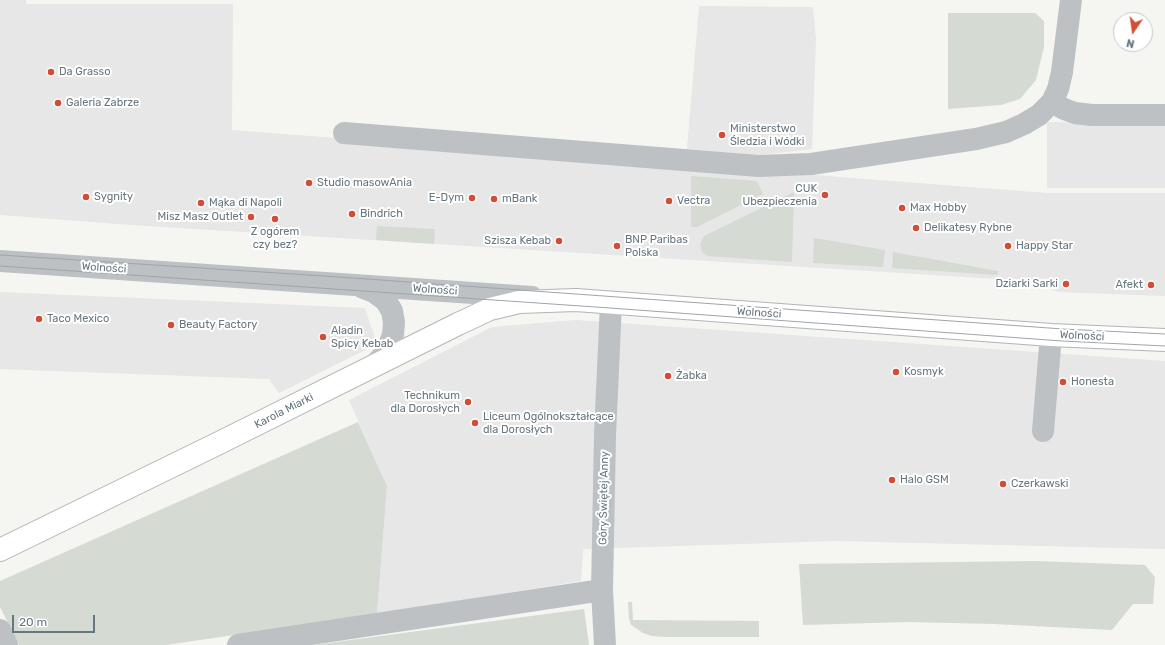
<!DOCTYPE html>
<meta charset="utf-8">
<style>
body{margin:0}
#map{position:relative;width:1165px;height:645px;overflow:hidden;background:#f5f5f2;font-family:Rubik,sans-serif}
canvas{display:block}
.north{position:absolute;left:1113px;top:12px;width:40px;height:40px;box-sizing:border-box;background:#fff;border:1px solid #c2c9cc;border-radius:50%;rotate:193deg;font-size:11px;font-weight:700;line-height:16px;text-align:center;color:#677780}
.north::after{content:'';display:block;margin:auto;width:14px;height:18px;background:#d14d36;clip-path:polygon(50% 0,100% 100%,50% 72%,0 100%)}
.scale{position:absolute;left:12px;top:615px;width:83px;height:18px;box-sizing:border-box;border:2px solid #677780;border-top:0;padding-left:5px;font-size:12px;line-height:14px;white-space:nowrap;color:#677780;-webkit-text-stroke:3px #fff;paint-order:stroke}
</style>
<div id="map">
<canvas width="1165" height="645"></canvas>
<div class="north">N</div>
<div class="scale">20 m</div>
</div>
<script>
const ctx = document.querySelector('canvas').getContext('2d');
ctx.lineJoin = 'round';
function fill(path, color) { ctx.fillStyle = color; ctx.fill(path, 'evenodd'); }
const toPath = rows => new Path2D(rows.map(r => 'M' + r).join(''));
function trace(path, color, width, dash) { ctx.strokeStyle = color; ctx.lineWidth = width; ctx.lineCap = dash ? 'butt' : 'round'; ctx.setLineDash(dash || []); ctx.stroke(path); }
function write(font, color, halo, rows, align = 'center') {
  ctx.font = font + ' Rubik,sans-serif'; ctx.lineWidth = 4; ctx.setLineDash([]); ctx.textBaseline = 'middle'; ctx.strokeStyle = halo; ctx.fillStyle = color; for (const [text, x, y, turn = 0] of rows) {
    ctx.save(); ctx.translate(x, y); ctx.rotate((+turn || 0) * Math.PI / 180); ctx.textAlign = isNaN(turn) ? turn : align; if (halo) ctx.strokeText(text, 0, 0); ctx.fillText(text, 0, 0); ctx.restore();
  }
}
fill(toPath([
 [0,0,26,0,26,4,233,4,232,130,1047,193,1165,193,1165,296,1059,292,1029,281,131,225,0,215],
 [699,6,813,7,816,39,812,149,760,155,687,149],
 [1047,122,1165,123,1165,188,1047,188],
 [0,292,365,308,377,344,279,393,269,379,0,369],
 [576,320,1165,361,1165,549,836,541,583,549,581,581,377,614,387,486,349,400,492,327]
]), '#e6e7e6');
fill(toPath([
 [948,13,1035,13,1044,21,1044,47,1036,80,1020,99,1001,105,948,109],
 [691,176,757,181,763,194,697,227,691,227],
 [794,192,792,262,708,256,702,252,700,244,704,236],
 [377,226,435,229,434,244,376,240],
 [814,238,885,250,883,267,813,263],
 [893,252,998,271,998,275,892,268],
 [358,422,387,486,377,614,166,645,19,645,0,607,0,581],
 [1035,561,1145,565,1155,577,1153,604,1133,604,1112,630,994,624,908,622,803,625,799,564],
 [628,602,632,602,633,620,759,621,759,637,665,637,652,636,643,633,631,625,629,618],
 [584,609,589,645,313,645]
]), '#d5dad2');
const major = toPath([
 [0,550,217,444,458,324,490,309,519,302,576,300,1051,335,1165,340]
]);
trace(major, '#b0b5b8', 24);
trace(toPath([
 [1052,102,1064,109,1075,113,1092,115,1165,115],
 [344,133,759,166,811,164,976,139,1006,132,1024,124,1039,115,1052,102,1058,89,1062,72,1071,0],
 [0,261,532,297],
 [361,287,374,292,386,301,392,311,394,322,393,335,388,348,382,357,373,366],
 [1043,431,1051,335],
 [0,630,7,645],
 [238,645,602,590],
 [605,645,602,590,605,435,611,303]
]), '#bdc1c4', 22);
trace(major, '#fff', 22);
trace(toPath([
 [0,255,339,277,1063,329,1165,334],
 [0,266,610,308,1062,341,1165,346]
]), '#9fa5a9', 1);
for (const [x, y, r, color] of [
 [51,72,4,"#d14d36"],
 [58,103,4,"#d14d36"],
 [722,135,4,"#d14d36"],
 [309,183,4,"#d14d36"],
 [825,195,4,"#d14d36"],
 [86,197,4,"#d14d36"],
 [472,198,4,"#d14d36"],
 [494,199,4,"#d14d36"],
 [669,201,4,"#d14d36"],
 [201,203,4,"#d14d36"],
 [902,208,4,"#d14d36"],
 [352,214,4,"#d14d36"],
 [251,217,4,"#d14d36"],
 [275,219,4,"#d14d36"],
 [916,228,4,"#d14d36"],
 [559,241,4,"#d14d36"],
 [617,246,4,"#d14d36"],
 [1008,246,4,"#d14d36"],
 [1066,284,4,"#d14d36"],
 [1151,285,4,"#d14d36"],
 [39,319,4,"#d14d36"],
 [171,325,4,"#d14d36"],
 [323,337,4,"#d14d36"],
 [896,372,4,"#d14d36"],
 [668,376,4,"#d14d36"],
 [1063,382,4,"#d14d36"],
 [468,402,4,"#d14d36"],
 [475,423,4,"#d14d36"],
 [892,480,4,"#d14d36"],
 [1003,484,4,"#d14d36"]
]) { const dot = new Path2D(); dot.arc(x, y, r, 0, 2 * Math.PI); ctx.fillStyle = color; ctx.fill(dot); trace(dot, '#fff', 1.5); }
write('11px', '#677780', '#fff', [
 ["Da Grasso",59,72],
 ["Galeria Zabrze",66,103],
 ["Ministerstwo",730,129],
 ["Śledzia i Wódki",730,142],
 ["Studio masowAnia",317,183],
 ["CUK",817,189,"right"],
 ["Ubezpieczenia",817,202,"right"],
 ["Sygnity",94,197],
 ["E-Dym",464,198,"right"],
 ["mBank",502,199],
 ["Vectra",677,201],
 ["Mąka di Napoli",209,203],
 ["Max Hobby",910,208],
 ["Bindrich",360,214],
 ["Misz Masz Outlet",243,217,"right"],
 ["Delikatesy Rybne",924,228],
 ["Z ogórem",275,232,"center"],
 ["czy bez?",275,245,"center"],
 ["BNP Paribas",625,240],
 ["Polska",625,253],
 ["Szisza Kebab",551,241,"right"],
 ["Happy Star",1016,246],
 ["Dziarki Sarki",1058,284,"right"],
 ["Afekt",1143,285,"right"],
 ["Taco Mexico",47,319],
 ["Beauty Factory",179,325],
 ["Aladin",331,331],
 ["Spicy Kebab",331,344],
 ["Kosmyk",904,372],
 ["Żabka",676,376],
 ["Honesta",1071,382],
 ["Technikum",460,396,"right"],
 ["dla Dorosłych",460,409,"right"],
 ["Liceum Ogólnokształcące",483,417],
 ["dla Dorosłych",483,430],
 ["Halo GSM",900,480],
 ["Czerkawski",1011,484]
], 'left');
write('11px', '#677780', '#fff', [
 ["Wolności",104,268,4],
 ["Wolności",435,290,4],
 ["Wolności",759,313,4],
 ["Wolności",1082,336,3],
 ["Karola Miarki",284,411,-27],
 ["Góry Świętej Anny",604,498,-89]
]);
</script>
